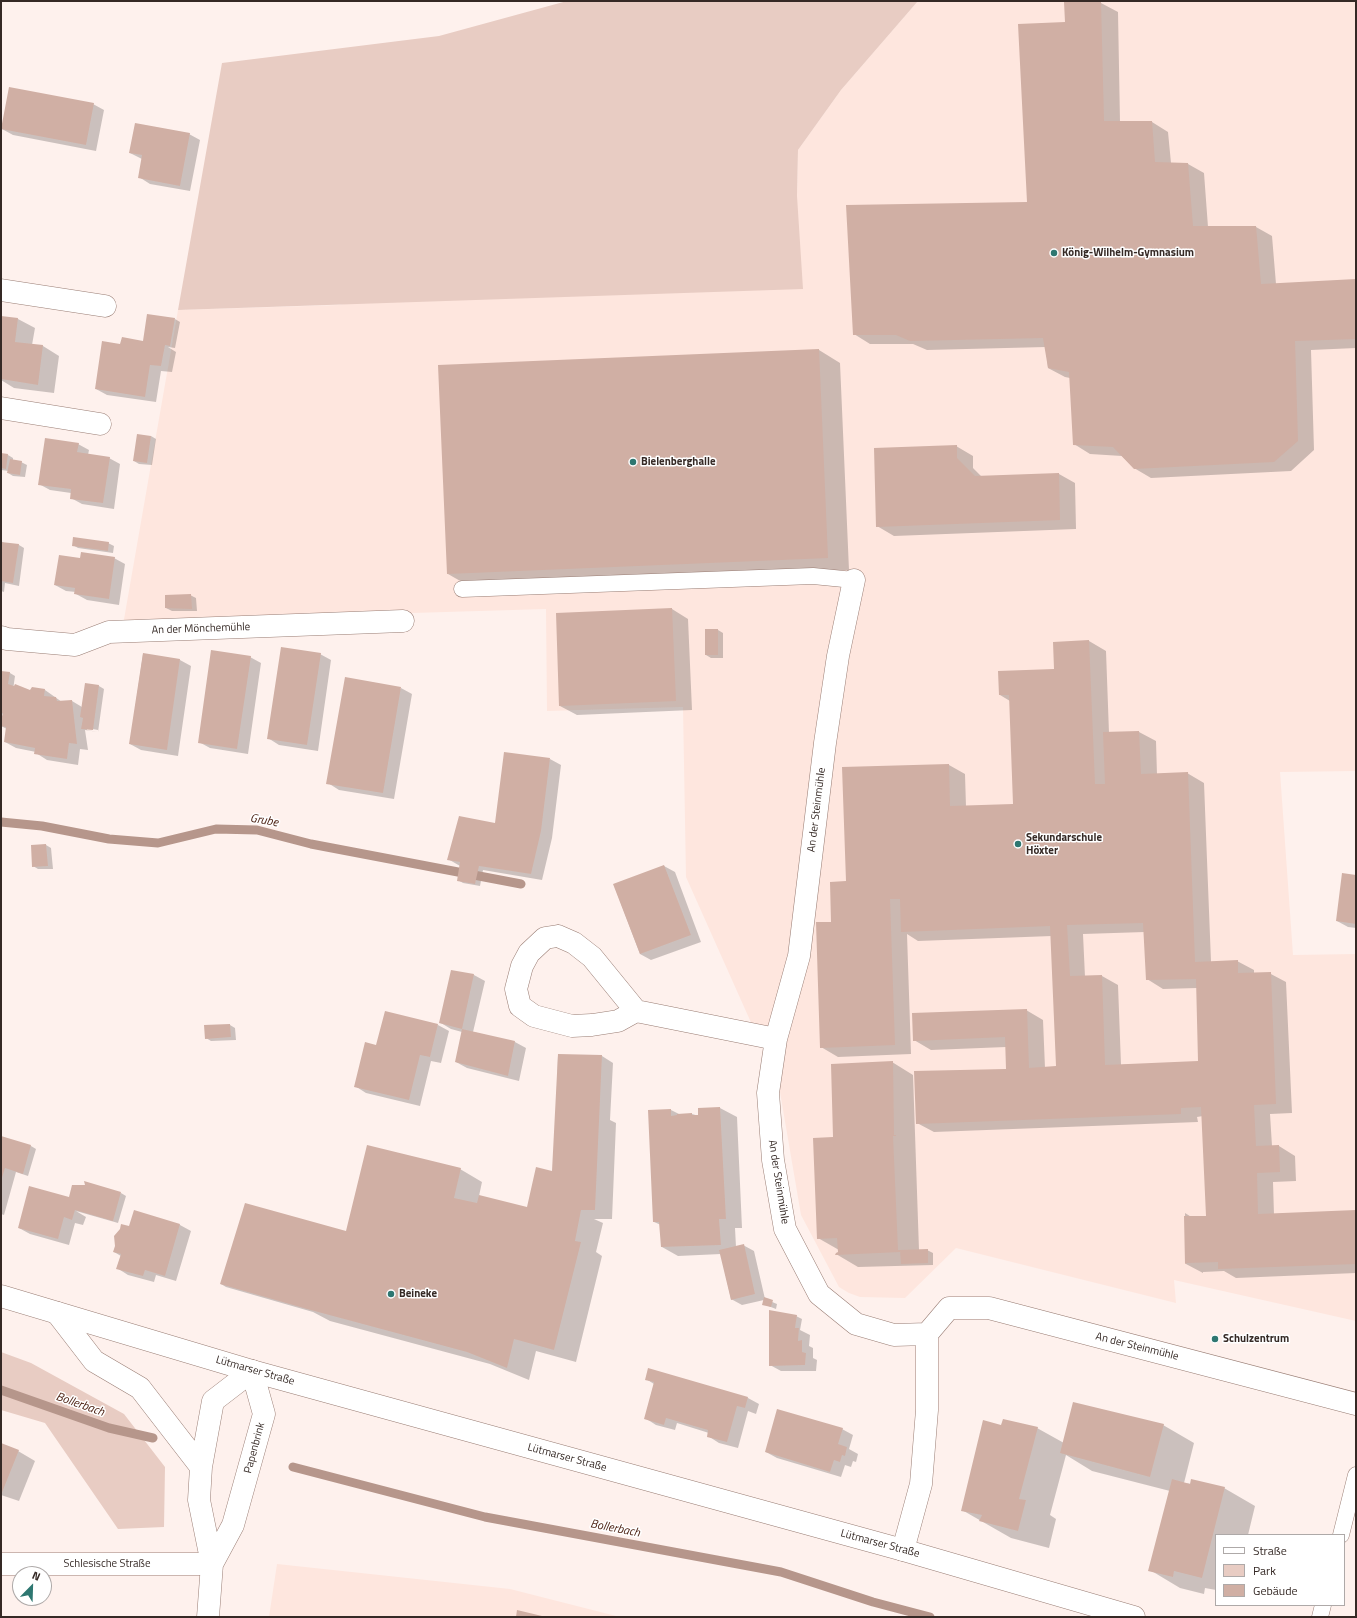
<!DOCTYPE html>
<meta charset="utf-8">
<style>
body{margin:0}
#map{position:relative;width:1357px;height:1618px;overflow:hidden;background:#fef1ed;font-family:"Titillium Web",sans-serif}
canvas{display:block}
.frame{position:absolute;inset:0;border:2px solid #352925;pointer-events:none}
.legend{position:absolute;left:1215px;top:1534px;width:130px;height:72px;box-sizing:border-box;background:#fff;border:1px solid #aea9a8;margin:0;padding:5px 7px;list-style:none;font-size:12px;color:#352925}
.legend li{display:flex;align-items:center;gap:8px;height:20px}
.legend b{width:20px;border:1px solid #aea9a8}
.north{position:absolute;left:12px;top:1566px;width:40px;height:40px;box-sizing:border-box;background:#fff;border:1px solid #aea9a8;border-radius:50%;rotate:23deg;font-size:11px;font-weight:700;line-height:16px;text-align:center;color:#352925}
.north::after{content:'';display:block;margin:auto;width:14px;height:18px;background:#2e7771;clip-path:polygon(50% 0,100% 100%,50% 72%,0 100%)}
</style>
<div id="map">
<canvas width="1357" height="1618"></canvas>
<div class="frame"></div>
<ul class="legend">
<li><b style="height:5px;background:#fff"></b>Straße</li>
<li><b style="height:11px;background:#e8ccc3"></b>Park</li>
<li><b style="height:11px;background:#d0afa4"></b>Gebäude</li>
</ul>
<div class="north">N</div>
</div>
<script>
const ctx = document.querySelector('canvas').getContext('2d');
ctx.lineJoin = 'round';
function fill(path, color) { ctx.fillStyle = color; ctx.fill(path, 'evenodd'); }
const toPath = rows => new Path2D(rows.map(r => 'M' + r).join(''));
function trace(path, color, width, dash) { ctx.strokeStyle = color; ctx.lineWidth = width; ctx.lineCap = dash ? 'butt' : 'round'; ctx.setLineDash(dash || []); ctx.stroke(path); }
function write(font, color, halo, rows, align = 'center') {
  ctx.font = font + ' "Titillium Web",sans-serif'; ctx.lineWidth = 3; ctx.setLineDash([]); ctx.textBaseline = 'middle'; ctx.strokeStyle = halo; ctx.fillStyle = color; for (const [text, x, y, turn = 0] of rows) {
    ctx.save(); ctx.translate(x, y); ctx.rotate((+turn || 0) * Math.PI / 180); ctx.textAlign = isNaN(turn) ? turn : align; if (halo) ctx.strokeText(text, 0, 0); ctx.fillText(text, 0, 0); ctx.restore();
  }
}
fill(toPath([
 [918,1,1356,1,1356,771,1280,772,1293,955,1356,954,1356,1321,1174,1280,1176,1303,956,1248,905,1298,860,1297,849,1293,839,1287,801,1215,780,1092,770,1065,686,877,683,707,547,711,546,609,211,619,123,625,178,310,339,305,797,196,798,150,841,90],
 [277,1564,510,1589,620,1617,269,1617]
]), '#fee6de');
fill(toPath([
 [567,1,918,1,841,90,798,150,797,196,803,289,178,310,222,63,439,36],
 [1,1352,31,1363,124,1414,165,1467,164,1527,118,1529,45,1423,1,1410]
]), '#e8ccc3');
fill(toPath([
 [1065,3,1101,3,1118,12,1120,122,1152,122,1168,132,1171,163,1188,164,1204,173,1208,227,1256,227,1272,236,1276,284,1356,280,1356,348,1311,350,1314,450,1291,471,1151,478,1134,468,1122,456,1090,454,1074,444,1070,378,1065,377,1048,368,1046,347,927,350,913,344,870,344,854,334,1028,203,1066,23],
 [93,104,104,110,96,151,13,135,2,129],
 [189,134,200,140,190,191,150,184,139,177,142,159,130,153],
 [1,317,18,319,35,328,32,345,43,346,59,356,54,393,14,388,1,380],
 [175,319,180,322,175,348,168,347,176,352,172,372,161,371,156,402,107,395,96,389,121,345,144,342],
 [819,350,840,363,849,570,469,586,448,574],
 [151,436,156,439,152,465,139,464,134,461],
 [78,444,89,450,88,455,109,458,120,464,114,509,82,504,71,498,71,493,50,490,39,484],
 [956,446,973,456,973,468,982,477,1059,474,1075,483,1076,529,894,536,877,526],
 [1,454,8,455,13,458,13,460,21,462,27,465,25,477,13,476,8,473,9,471,1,470],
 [1,541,4,543,19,545,24,548,19,586,5,583,4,592,1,591],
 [108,543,114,546,113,553,78,548,73,545],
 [114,558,125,564,119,605,87,600,76,594,76,592,66,591,55,585,81,559],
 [190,595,196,598,197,611,172,611,166,608],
 [672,609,688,619,692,710,577,715,560,706],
 [706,630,718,630,723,633,723,658,711,658,706,655],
 [1089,641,1106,651,1109,733,1139,732,1156,741,1157,775,1187,773,1204,783,1211,962,1237,961,1254,970,1254,973,1269,973,1286,982,1292,1113,1270,1114,1272,1146,1279,1146,1295,1156,1296,1181,1273,1182,1274,1215,1356,1211,1356,1273,1236,1278,1224,1271,1203,1272,1203,1273,1186,1264,1185,1213,1193,1218,1207,1217,1203,1116,1197,1117,1198,1122,934,1132,917,1123,1007,1070,1006,1047,931,1050,914,1040,1026,1010,1043,1020,1045,1068,1057,1067,1052,936,918,941,907,934,911,1054,838,1057,821,1047,832,923,847,882,949,765,965,774,966,807,1014,805,1010,701,1000,695,1055,670,1054,643],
 [1145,932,1147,979,1163,989,1197,988,1199,1062,1121,1065,1118,985,1102,976,1085,977,1083,934],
 [143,654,180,660,191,666,178,756,141,750,130,744],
 [320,654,331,660,318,751,279,745,268,738],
 [250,657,261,663,248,754,210,748,199,742],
 [1,672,10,673,15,676,13,690,31,692,45,690,62,702,72,701,82,707,86,684,99,686,104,689,98,732,85,730,88,750,80,749,78,765,47,760,36,753,36,752,16,748,5,742,7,729,1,726,4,715,1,714],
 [87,728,98,730,98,732,87,730],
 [401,688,412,694,394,799,339,790,328,783],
 [550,759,561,765,552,838,542,880,483,870,480,886,463,883,458,880,460,866,448,859,496,824],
 [46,845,51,848,53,869,38,869,33,866],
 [664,866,675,872,701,942,651,960,640,954,614,885],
 [1356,876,1356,928,1348,927,1337,921],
 [452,971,474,975,485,981,473,1032,515,1042,526,1048,519,1081,467,1068,456,1062,462,1032,451,1029,441,1023],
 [230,1025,235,1028,236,1040,211,1041,206,1038],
 [438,1025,449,1031,441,1063,431,1061,420,1106,366,1093,355,1086,377,1046],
 [558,1055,602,1056,613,1063,610,1120,616,1123,612,1219,594,1219,603,1223,596,1252,602,1256,576,1362,536,1351,529,1380,490,1364,330,1321,313,1312,226,1287,221,1284,346,1232,460,1169,482,1182,479,1196,528,1208,554,1173],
 [892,1062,913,1075,919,1250,927,1250,933,1253,933,1265,858,1267,836,1254,839,1253,839,1250,818,1238],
 [720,1108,737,1117,742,1228,735,1228,736,1247,743,1245,754,1251,765,1299,777,1304,776,1309,763,1304,764,1300,742,1305,731,1299,721,1254,678,1256,662,1247,661,1225,654,1222,671,1110,679,1114,692,1114,699,1116,699,1109],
 [1,1135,3,1138,31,1146,36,1149,28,1176,16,1172,4,1215,1,1214],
 [121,1193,126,1196,118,1223,76,1211,86,1217,83,1225,75,1223,69,1245,30,1234,19,1228],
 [135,1211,180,1225,191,1231,176,1281,156,1275,154,1282,128,1275,117,1268,121,1256,114,1252,116,1246,130,1227],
 [796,1316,802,1319,800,1330,810,1335,809,1346,813,1348,813,1358,817,1360,816,1371,781,1371,770,1365],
 [649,1370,748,1398,759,1404,756,1414,748,1411,738,1448,719,1443,708,1436,709,1433,677,1423,675,1430,656,1425,645,1418,654,1384,646,1379],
 [1163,1425,1194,1443,1184,1483,1224,1488,1255,1506,1248,1535,1216,1535,1216,1590,1205,1588,1204,1594,1180,1588,1150,1570,1170,1491,1092,1471,1066,1455,1050,1515,1056,1519,1049,1548,1011,1538,962,1510,1002,1426,1037,1428,1064,1443],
 [842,1429,853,1435,849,1449,858,1454,856,1462,853,1461,851,1467,845,1465,841,1477,777,1458,766,1452],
 [1,1445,18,1451,35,1461,19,1501,1,1495]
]), '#0003');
trace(toPath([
 [1,822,42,826,109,839,158,843,216,829,257,830,311,844,521,884],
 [1,1390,109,1428,153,1438],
 [293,1467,485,1517,781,1572,873,1602,930,1617]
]), '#b6968b', 9);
fill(toPath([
 [1064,2,1101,2,1104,121,1152,121,1155,162,1188,163,1193,226,1256,226,1261,284,1356,279,1356,339,1295,341,1298,441,1274,462,1134,469,1113,447,1073,445,1069,372,1048,368,1043,338,910,341,896,335,853,335,846,205,1027,202,1018,24,1065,22],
 [9,87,94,103,86,145,1,129],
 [135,123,190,133,180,186,138,178,142,155,129,153],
 [147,314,175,318,170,346,165,345,161,366,150,365,145,397,95,389,102,341,120,344,122,337,143,341],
 [1,316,18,318,15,342,43,345,38,385,1,379],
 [819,349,828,558,447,574,438,365],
 [137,434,151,436,147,463,133,461],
 [45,438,79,443,77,452,110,457,103,503,70,499,71,489,38,485],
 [957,445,957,458,975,476,1059,473,1060,520,876,527,874,448],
 [1,453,8,454,6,469,1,468],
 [10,459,22,461,20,475,7,473],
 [73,537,109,542,108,551,72,546],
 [1,542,19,544,13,583,1,581],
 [81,552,115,557,109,599,74,594,75,588,54,585,59,555,80,558],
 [191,594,192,609,165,608,165,595],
 [672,608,676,701,559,706,556,613],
 [705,629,718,629,718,655,705,655],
 [1089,640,1095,784,1105,784,1103,732,1139,731,1141,774,1188,772,1195,962,1238,960,1238,973,1271,972,1276,1104,1254,1105,1256,1146,1279,1145,1280,1172,1257,1173,1258,1214,1356,1210,1356,1264,1218,1269,1218,1262,1187,1263,1185,1264,1184,1216,1206,1216,1201,1107,1181,1108,1181,1114,916,1124,914,1071,1006,1069,1005,1037,913,1041,912,1013,1027,1009,1029,1068,1056,1066,1050,926,901,932,900,899,890,899,895,1045,820,1048,816,922,831,922,830,882,846,881,842,767,949,764,950,806,1013,804,1009,695,999,695,998,671,1054,669,1053,642],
 [1143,923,1146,980,1196,979,1198,1061,1105,1065,1102,975,1070,976,1067,925],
 [281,647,321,653,307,745,267,739],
 [211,650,251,656,237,749,198,743],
 [143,653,180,659,167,750,129,744],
 [1,671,10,672,8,684,14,686,15,684,30,690,32,687,45,689,44,696,56,697,57,701,72,700,77,744,69,743,67,759,34,754,35,748,4,742,6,727,1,726,1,719,3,713,1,713],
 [345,677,401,687,383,793,326,784],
 [85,683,99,685,93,730,81,729,83,718,80,717],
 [504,752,550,758,541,831,531,874,479,866,475,884,457,881,460,862,447,860,459,816,495,823],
 [46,844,48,866,32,867,31,845],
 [664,865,691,935,640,954,613,884],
 [1342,873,1356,875,1356,924,1336,921],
 [451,970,474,974,462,1029,439,1023],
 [385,1011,438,1024,430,1057,420,1055,409,1100,354,1087,365,1042,376,1045],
 [230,1024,231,1037,205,1039,204,1025],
 [462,1029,515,1041,508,1076,455,1062],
 [558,1054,602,1055,595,1210,581,1210,575,1241,581,1242,554,1350,514,1339,507,1368,467,1352,307,1309,220,1284,245,1203,346,1231,367,1145,461,1168,454,1198,477,1203,479,1195,527,1207,536,1167,552,1171],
 [893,1061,894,1135,896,1135,896,1136,893,1136,898,1250,900,1250,900,1252,835,1255,836,1253,838,1252,837,1238,817,1239,813,1138,833,1137,831,1064],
 [720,1107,726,1219,719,1219,721,1245,661,1247,659,1222,653,1222,648,1110,671,1109,671,1116,677,1115,677,1114,692,1113,692,1115,698,1115,698,1108],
 [1,1136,31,1145,23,1174,5,1168,1,1181],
 [84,1181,121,1192,113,1221,75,1210,72,1220,64,1217,58,1239,18,1228,29,1186,69,1197,72,1185,85,1185],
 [134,1210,180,1224,165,1276,145,1270,143,1276,116,1269,121,1254,113,1252,115,1246,114,1236,120,1229,121,1224,129,1226],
 [744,1244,755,1294,731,1300,719,1250],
 [928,1249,928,1263,901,1264,900,1250],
 [764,1297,773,1300,771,1307,762,1305],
 [769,1310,797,1315,795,1328,799,1328,798,1341,802,1340,802,1352,806,1353,805,1365,769,1366],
 [648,1368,748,1397,745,1408,737,1406,727,1442,707,1437,708,1430,666,1418,664,1425,644,1419,654,1382,645,1380],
 [1073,1402,1164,1424,1150,1477,1060,1453],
 [777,1409,843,1428,838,1444,847,1447,845,1456,842,1455,840,1462,834,1460,830,1472,765,1452],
 [1003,1419,1038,1427,1019,1499,1026,1500,1018,1531,979,1521,982,1515,961,1511,983,1420,1001,1425],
 [1,1443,19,1450,1,1495],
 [1172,1479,1190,1484,1191,1479,1225,1487,1202,1578,1174,1571,1173,1577,1148,1571],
 [517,1610,542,1616,542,1617,516,1617]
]), '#d0afa4');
const lane = toPath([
 [462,589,813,576,854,580],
 [1341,1535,1356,1475],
 [1320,1617,1323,1605]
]);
const street = toPath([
 [1,290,105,306],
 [1,408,100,424],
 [854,580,838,656,825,743,799,956,776,1039,768,1093,773,1160,785,1229,819,1294,856,1324,894,1335,927,1334],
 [1,637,7,639,75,645,109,632,403,621],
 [558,936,574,943,592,957,636,1011,618,1021,592,1025,572,1026,534,1016,520,1006,516,989,522,966,529,953,545,938,558,936],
 [636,1011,776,1039],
 [57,1313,94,1361,140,1388,201,1467],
 [903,1550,921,1484,927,1410,927,1334,949,1308,989,1308,1356,1404],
 [1,1564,212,1564],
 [208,1617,212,1564,199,1500,201,1467,213,1401,252,1371,264,1414,233,1525,212,1564]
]);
const secondary = toPath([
 [1,1296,252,1371,903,1550,1134,1617]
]);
trace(lane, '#997d74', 17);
trace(street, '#997d74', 23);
trace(secondary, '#997d74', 23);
trace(lane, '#fff', 16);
trace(street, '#fff', 22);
trace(secondary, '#fff', 22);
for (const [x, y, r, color] of [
 [1054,253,4,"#2e7771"],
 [633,462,4,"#2e7771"],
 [1018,844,4,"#2e7771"],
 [391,1294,4,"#2e7771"],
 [1215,1339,4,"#2e7771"]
]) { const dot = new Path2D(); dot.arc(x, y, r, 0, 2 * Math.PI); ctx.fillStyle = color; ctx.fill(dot); trace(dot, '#fff', 1.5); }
write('bold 11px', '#352925', '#fff', [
 ["König-Wilhelm-Gymnasium",1062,253],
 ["Bielenberghalle",641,462],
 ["Sekundarschule",1026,838],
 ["Höxter",1026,851],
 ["Beineke",399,1294],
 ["Schulzentrum",1223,1339]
], 'left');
write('11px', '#352925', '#fff', [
 ["An der Mönchemühle",201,629,-2],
 ["An der Steinmühle",817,810,-83],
 ["An der Steinmühle",778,1182,81],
 ["An der Steinmühle",1137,1347,14],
 ["Lütmarser Straße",255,1371,16],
 ["Papenbrink",255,1448,-75],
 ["Lütmarser Straße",567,1458,15],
 ["Lütmarser Straße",880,1544,15],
 ["Schlesische Straße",107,1564]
]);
write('italic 12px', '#471b0c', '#fff', [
 ["Grube",264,821,10],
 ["Bollerbach",80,1405,19],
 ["Bollerbach",615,1529,11]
]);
</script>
